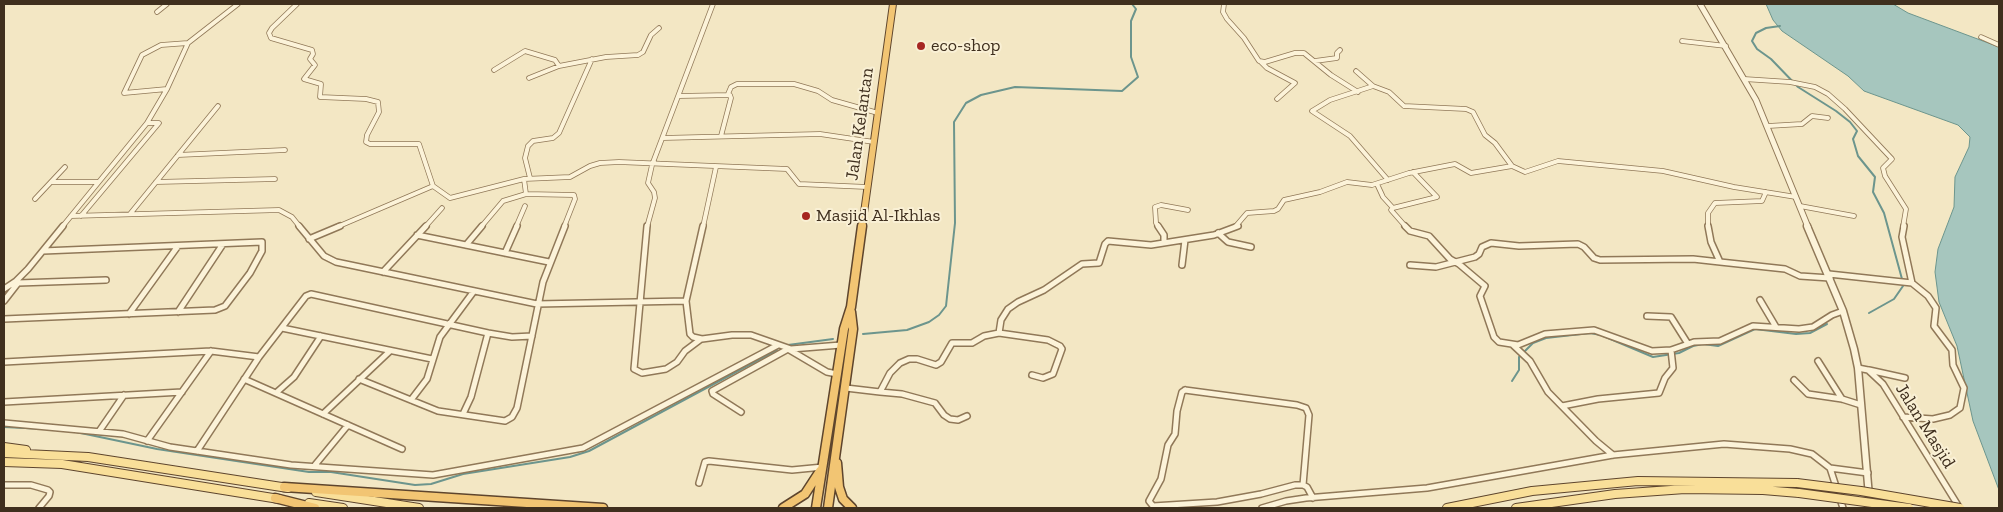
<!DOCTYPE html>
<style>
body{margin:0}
#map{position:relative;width:2003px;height:512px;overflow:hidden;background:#f3e7c4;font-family:"Zilla Slab",serif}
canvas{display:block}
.frame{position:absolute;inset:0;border:5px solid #3f2f1e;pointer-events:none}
</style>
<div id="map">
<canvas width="2003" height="512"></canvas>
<div class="frame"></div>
</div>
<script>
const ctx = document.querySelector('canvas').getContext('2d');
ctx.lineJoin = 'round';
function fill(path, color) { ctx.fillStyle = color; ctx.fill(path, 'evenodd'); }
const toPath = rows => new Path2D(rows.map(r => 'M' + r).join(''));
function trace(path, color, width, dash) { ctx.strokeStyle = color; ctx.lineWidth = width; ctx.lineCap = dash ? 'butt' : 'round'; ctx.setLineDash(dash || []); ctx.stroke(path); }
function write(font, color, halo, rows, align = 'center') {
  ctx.font = font + ' "Zilla Slab",serif'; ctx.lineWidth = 4; ctx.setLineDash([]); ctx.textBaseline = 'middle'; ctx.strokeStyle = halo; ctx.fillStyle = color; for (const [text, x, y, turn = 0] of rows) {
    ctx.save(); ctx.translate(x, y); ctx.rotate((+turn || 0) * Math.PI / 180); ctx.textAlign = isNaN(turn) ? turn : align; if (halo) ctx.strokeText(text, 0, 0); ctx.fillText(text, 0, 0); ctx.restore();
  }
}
const water = toPath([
 [1766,4,1893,4,1908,13,1999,47,1999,490,1973,421,1957,346,1939,302,1935,272,1938,249,1954,207,1955,177,1969,147,1970,137,1958,125,1864,91,1848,76,1782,31,1773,20,1766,4]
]);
fill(water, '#a6c6be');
trace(water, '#6c958d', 1);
trace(toPath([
 [464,4,515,4],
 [1780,26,1766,28,1756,33,1752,41,1757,49,1771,59,1798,87,1836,111,1850,122,1857,131,1853,139,1858,156,1875,177,1873,192,1884,213,1902,279],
 [1869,313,1894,299,1903,286],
 [863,334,907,330,929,322,939,315,946,306,955,223,954,122,966,103,981,95,1015,87,1122,91,1138,77,1131,57,1131,21,1136,9,1132,4],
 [788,345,833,339],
 [1512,381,1519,370,1519,357,1533,343,1546,338,1590,333,1601,335,1653,357,1679,353,1693,346,1703,344,1718,346,1755,329,1796,334,1810,333,1827,324],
 [4,427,46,429],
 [76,432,157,449,309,472,331,472,415,485,431,484,463,474,570,457,589,451,777,350]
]), '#6c958d', 2);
const minorFar1 = toPath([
 [297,4,272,28,269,33,271,38,312,50,313,54,310,59,315,65,304,79,321,84,320,97,366,99,378,102,379,112,367,135,366,142,370,144,419,144,433,186,450,198,524,179,570,177,590,166,600,163,619,162,787,169,799,184,867,187],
 [1224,4,1223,12,1227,19,1244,38,1259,61,1265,62,1295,53,1304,53,1331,75,1358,92],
 [157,12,167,4],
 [1981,37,1999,45],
 [1682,41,1726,46],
 [1315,61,1337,58,1337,53,1340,50],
 [1261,62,1267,68,1295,83,1277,99],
 [494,70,525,51,555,60,559,66],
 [1356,71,1373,86],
 [529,78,559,66,606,57,638,55,643,52,651,35,659,28],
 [1744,79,1790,82,1815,87,1828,94,1845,109,1892,159,1883,168,1885,176,1906,209,1903,227],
 [167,89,124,93,142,55,161,45,188,43],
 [728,94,731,87,737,84,794,84,818,91,832,100,878,113],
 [679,96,730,95,731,98,721,136],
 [1768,126,1802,124,1812,116,1828,118],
 [663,138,820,134,874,142],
 [178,155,285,150],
 [530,178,525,158,528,146,533,141,553,138,559,133,592,59],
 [524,179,526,194],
 [1388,180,1350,136,1312,111,1330,100,1373,86,1389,92,1404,106,1466,109,1473,112,1485,135,1495,143,1512,166],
 [53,182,98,182],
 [156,182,275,179],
 [1377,184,1383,197,1393,208],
 [35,199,65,167],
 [1800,206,1854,216],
 [130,214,218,106],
 [71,216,279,210,292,217,300,227],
 [81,216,159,123,147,123],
 [62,227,147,123,167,89,188,43,238,4],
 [337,227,433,186],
 [425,227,442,208],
 [481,227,503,201,526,194,574,195,575,199,564,227],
 [516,227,525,206],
 [647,227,655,198,654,192,648,183,652,165,713,4],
 [703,227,716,167],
 [1159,227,1156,223,1155,207,1161,205,1188,210],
 [1235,227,1247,213,1274,211,1278,209,1284,200,1320,192,1347,182,1372,185,1409,173,1455,164,1471,173,1512,166,1525,172,1558,161,1663,171,1734,187,1796,197],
 [1406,227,1391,210,1393,208,1437,197,1413,172],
 [1708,227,1708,213,1715,203,1762,201,1766,192]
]);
const minor = toPath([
 [299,226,324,256,336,262,537,304,686,301],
 [647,226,634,369,642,373,666,369,677,362,685,351,701,339],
 [703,226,686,301,690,334,693,337,702,339,732,335,751,335,791,349,841,345],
 [1158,226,1164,235,1164,243],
 [1405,226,1410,231,1429,236,1450,259,1459,264,1485,286,1480,296,1494,337,1499,342,1518,345,1545,334,1594,330,1652,351,1671,350,1694,342,1720,341,1753,326,1799,329,1813,327,1832,315,1843,311],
 [1218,233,1228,242,1251,247],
 [417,235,549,262],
 [309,239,340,226],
 [466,245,482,226],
 [505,253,517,226],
 [1720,262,1785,269,1800,276,1830,278],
 [1182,265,1185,240],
 [1410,265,1436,267,1475,257,1479,254,1482,247,1491,243,1519,246,1578,244,1584,247,1594,258,1600,260,1693,259,1720,262,1711,242,1708,226],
 [383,272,426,226],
 [1829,274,1912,283],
 [16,281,18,283,106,280],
 [4,289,16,281,28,269,63,226],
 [1760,300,1776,327],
 [4,301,18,283],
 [178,312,223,244],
 [129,314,178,246],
 [1647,316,1671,317,1688,344],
 [4,319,215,310,225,306,250,273,262,251,262,242,43,251],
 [282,328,432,359],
 [999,333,1048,340,1060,346,1062,349,1053,374,1043,378,1032,375],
 [1513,345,1530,361,1548,392,1596,441,1613,455],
 [1818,361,1842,399],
 [4,362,211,351,259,357],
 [1858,368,1868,370,1883,384,1959,507],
 [1869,370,1905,378],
 [244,379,402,449],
 [359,379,438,411,505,421,512,417,517,408,543,282,565,226],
 [1794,380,1808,394,1842,399,1861,405],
 [846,388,880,392,890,373,900,363,909,359,917,359,936,365,941,362,952,343,972,343,984,336,999,333,1001,320,1008,309,1018,302,1044,290,1082,264,1099,263,1105,244,1108,241,1151,245,1214,235,1238,226],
 [1185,390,1297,405,1306,408,1309,415,1303,485,1295,485,1261,494,1217,502,1153,506,1149,501,1161,479,1168,445,1175,434,1177,411,1182,392,1185,390],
 [277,392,294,377,321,336],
 [880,392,902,394,935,403,944,415,950,419,958,420,967,416],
 [411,400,427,379,440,337,474,291],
 [4,402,182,392],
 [1562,406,1598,399,1659,393,1665,378,1673,368,1671,350],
 [741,412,713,394,712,391,788,349,827,372,837,374],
 [323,414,390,351],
 [463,414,471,397,488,333],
 [1903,417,1933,419,1950,415,1960,408,1964,388,1953,365,1952,350,1934,326,1936,308,1928,296,1912,283,1902,237,1904,226],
 [4,423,123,434,170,447,291,465,433,475,583,448,778,345],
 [100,430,124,395],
 [147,441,211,351],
 [197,451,259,357,306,296,311,294,488,333,512,337,532,336],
 [315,465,348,425],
 [1830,468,1868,473],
 [699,483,705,462,709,461,792,470,823,467],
 [4,485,31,485,48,490,50,492,49,496,39,508],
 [1303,485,1307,487,1313,498],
 [1262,508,1286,501,1306,498,1427,488,1613,455,1724,444,1790,449,1812,454,1830,468,1843,508]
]);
const tertiaryFar1 = toPath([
 [1700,4,1756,100,1808,227]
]);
const tertiary = toPath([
 [1807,226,1843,311,1854,349,1858,368,1870,508]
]);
const primary = toPath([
 [4,447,26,450],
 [4,453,88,457,288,488],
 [4,462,62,464,279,499],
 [316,492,419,508],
 [309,503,343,508],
 [1447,508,1532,491,1638,481,1797,483],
 [1516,508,1615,494,1685,489,1763,490,1799,493]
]);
const trunkFar1 = toPath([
 [862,227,893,4]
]);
const trunk = toPath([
 [837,463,839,487,843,499,852,508],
 [284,487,603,508],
 [275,498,315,508],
 [783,508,805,494,820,471],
 [816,508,844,329,851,307,862,226],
 [828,508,853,329,851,312]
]);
trace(minorFar1, '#907858', 5.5);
trace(minor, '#907858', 8);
trace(tertiaryFar1, '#907858', 7);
trace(tertiary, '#907858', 9);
trace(primary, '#5e452d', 10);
trace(trunkFar1, '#5e452d', 8);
trace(trunk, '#5e452d', 11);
trace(minorFar1, '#fcf3d9', 4);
trace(minor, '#fcf3d9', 5);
trace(tertiaryFar1, '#fcf3d9', 5);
trace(tertiary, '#fcf3d9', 6);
trace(primary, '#f9df99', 8);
trace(trunkFar1, '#f2c573', 6);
trace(trunk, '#f2c573', 8);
const primaryBridge = toPath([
 [1797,483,1861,491,1960,508],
 [1799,493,1909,508]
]);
trace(primaryBridge, '#5e452d', 10, []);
trace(primaryBridge, '#f9df99', 8);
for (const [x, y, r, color] of [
 [921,46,5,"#a62621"],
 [806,216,5,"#a62621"]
]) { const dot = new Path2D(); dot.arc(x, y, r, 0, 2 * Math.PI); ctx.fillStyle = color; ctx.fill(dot); trace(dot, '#f9f0d5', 2); }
write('18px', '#3f2f1e', '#f9f0d5', [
 ["eco-shop",931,46],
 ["Masjid Al-Ikhlas",816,216]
], 'left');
write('18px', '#3f2f1e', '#f9f0d5', [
 ["Jalan Kelantan",860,124,-82],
 ["Jalan Masjid",1925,426,58]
]);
</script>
